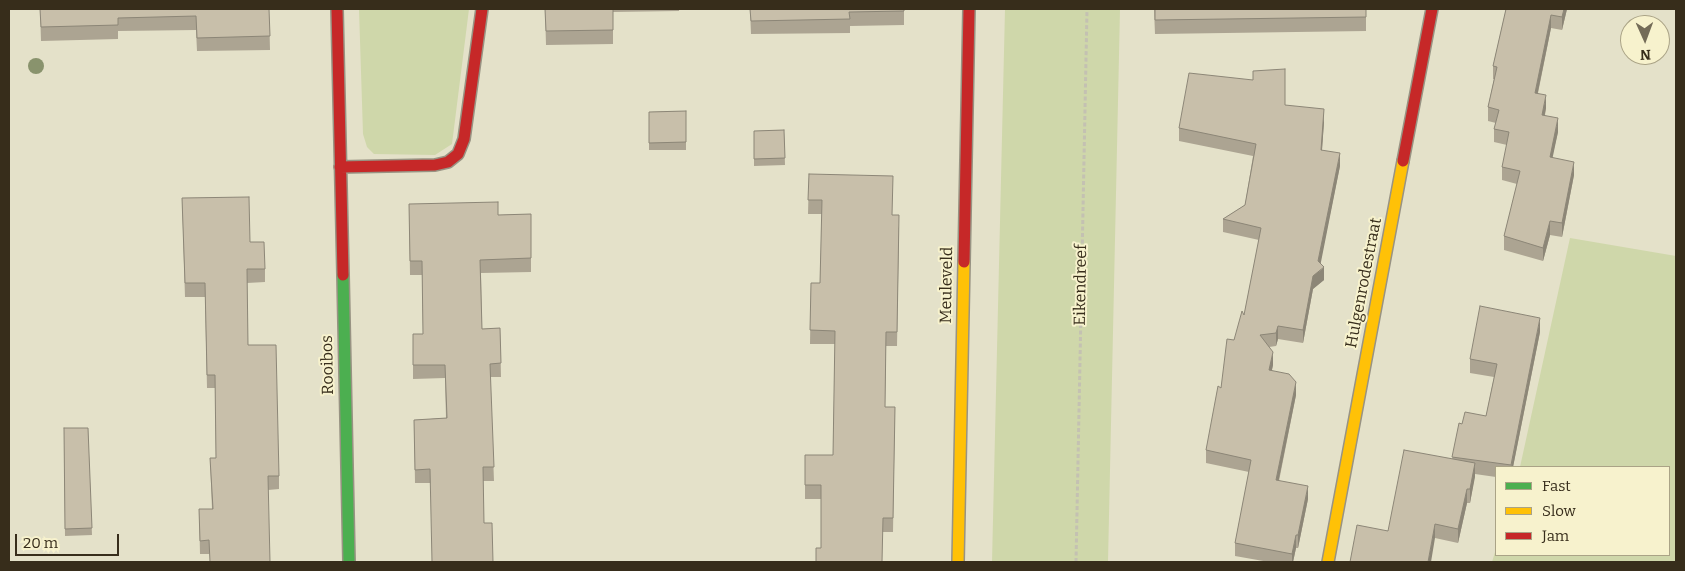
<!DOCTYPE html>
<style>
body{margin:0}
#map{position:relative;width:1685px;height:571px;overflow:hidden;background:#e4e1c9;font-family:Bitter,serif}
canvas{display:block}
.frame{position:absolute;inset:0;border:10px solid #372d1b;pointer-events:none}
.legend{position:absolute;left:1495px;top:466px;width:175px;height:90px;box-sizing:border-box;background:#f7f2cd;border:1px solid #aaa386;margin:0;padding:6px 9px;list-style:none;font-size:15px;color:#372d1b}
.legend li{display:flex;align-items:center;gap:10px;height:25px}
.legend b{width:25px;border:1px solid #aaa386}
.north{position:absolute;left:1620px;top:15px;width:50px;height:50px;box-sizing:border-box;background:#f7f2cd;border:1px solid #aaa386;border-radius:50%;rotate:178deg;font-size:14px;font-weight:700;line-height:20px;text-align:center;color:#372d1b}
.north::after{content:'';display:block;margin:auto;width:18px;height:22px;background:#746c58;clip-path:polygon(50% 0,100% 100%,50% 72%,0 100%)}
.scale{position:absolute;left:15px;top:534px;width:104px;height:22px;box-sizing:border-box;border:2px solid #372d1b;border-top:0;padding-left:6px;font-size:15px;line-height:18px;white-space:nowrap;color:#372d1b;-webkit-text-stroke:4px #f7f2cd;paint-order:stroke}
</style>
<div id="map">
<canvas width="1685" height="571"></canvas>
<div class="frame"></div>
<ul class="legend">
<li><b style="height:6px;background:#4caf50"></b>Fast</li>
<li><b style="height:6px;background:#ffc107"></b>Slow</li>
<li><b style="height:6px;background:#c62828"></b>Jam</li>
</ul>
<div class="north">N</div>
<div class="scale">20 m</div>
</div>
<script>
const ctx = document.querySelector('canvas').getContext('2d');
ctx.lineJoin = 'round';
function fill(path, color) { ctx.fillStyle = color; ctx.fill(path, 'evenodd'); }
const toPath = rows => new Path2D(rows.map(r => 'M' + r).join(''));
function trace(path, color, width, dash) { ctx.strokeStyle = color; ctx.lineWidth = width; ctx.lineCap = dash ? 'butt' : 'round'; ctx.setLineDash(dash || []); ctx.stroke(path); }
function write(font, color, halo, rows, align = 'center') {
  ctx.font = font + ' Bitter,serif'; ctx.lineWidth = 4; ctx.setLineDash([]); ctx.textBaseline = 'middle'; ctx.strokeStyle = halo; ctx.fillStyle = color; for (const [text, x, y, turn = 0] of rows) {
    ctx.save(); ctx.translate(x, y); ctx.rotate((+turn || 0) * Math.PI / 180); ctx.textAlign = isNaN(turn) ? turn : align; if (halo) ctx.strokeText(text, 0, 0); ctx.fillText(text, 0, 0); ctx.restore();
  }
}
fill(toPath([
 [359,9,469,9,452,144,435,155,374,154,367,147,363,134],
 [1005,9,1120,9,1108,562,992,562],
 [1570,238,1676,256,1676,562,1492,562,1496,549,1496,555,1669,555,1669,467,1520,467]
]), '#cfd7aa');
const fast = toPath([
 [343,275,349,562]
]);
const slow = toPath([
 [958,562,964,262],
 [1328,562,1403,161]
]);
const jam = toPath([
 [337,9,343,275],
 [1403,161,1432,9],
 [340,167,435,165,448,162,458,154,464,139,482,9],
 [964,262,969,9]
]);
trace(fast, '#989383', 14);
trace(slow, '#989383', 14);
trace(jam, '#989383', 14);
trace(toPath([
 [1076,562,1087,9]
]), '#c4c1b2', 3, [4, 2.5]);
trace(fast, '#4caf50', 11);
trace(slow, '#ffc107', 11);
trace(jam, '#c62828', 11);
ctx.fillStyle = '#89936d';
for (const [x, y] of [
 [36,66]
]) { ctx.beginPath(); ctx.arc(x, y, 8, 0, 2 * Math.PI); ctx.fill(); }
fill(toPath([
 [40,9,269,9,270,50,197,51,196,30,118,31,118,39,41,41],
 [545,9,679,9,679,11,613,12,613,44,546,45],
 [750,9,904,9,904,25,850,26,850,33,751,34],
 [1154,9,1366,9,1366,31,1155,34],
 [1506,9,1567,9,1562,30,1551,28,1538,93,1546,108,1545,115,1558,132,1552,157,1574,175,1562,237,1550,235,1543,261,1504,250,1504,236,1517,184,1502,180,1502,167,1507,145,1494,142,1494,129,1496,123,1488,121,1488,107,1494,79,1493,79,1493,66],
 [1253,71,1285,105,1324,122,1322,150,1340,166,1320,263,1324,280,1313,289,1303,343,1278,339,1276,346,1269,347,1273,365,1272,370,1296,395,1279,481,1308,499,1298,548,1296,548,1293,562,1269,562,1235,556,1235,543,1249,472,1206,463,1206,450,1221,388,1234,340,1244,315,1259,240,1223,232,1223,219,1245,205,1253,156,1179,141,1179,128,1253,80],
 [686,111,686,150,649,150,649,112],
 [784,130,785,165,754,166,754,131],
 [809,174,892,215,899,228,897,346,886,346,885,407,895,407,893,532,883,532,821,548,821,499,805,499,805,455,833,455,835,344,810,344,811,283,820,283,822,214,808,214],
 [182,198,250,242,265,269,265,282,247,283,248,345,279,476,279,489,268,490,209,554,200,554,199,509,212,509,210,458,216,458,215,388,207,388,205,297,185,297],
 [409,204,498,215,531,214,531,272,481,273,482,329,500,328,501,377,490,377,494,481,483,481,484,523,493,562,430,483,415,483,414,420,446,418,445,378,413,379,413,334,423,334,422,275,410,275],
 [1540,332,1513,467,1496,467,1496,477,1475,474,1470,503,1467,503,1458,543,1435,538,1388,531,1452,459,1462,424,1486,416,1494,377,1470,373,1470,359],
 [64,428,88,428,92,535,65,536]
]), '#aca492');
fill(toPath([
 [1564,9,1567,9,1562,30,1562,17],
 [1551,15,1551,28,1535,106,1535,93],
 [1546,95,1546,108,1542,128,1542,115],
 [1324,109,1324,122,1321,163,1321,150],
 [1558,118,1558,132,1550,170,1550,157],
 [1340,153,1340,166,1319,272,1324,267,1324,280,1313,289,1303,343,1303,330,1313,276,1318,261],
 [1574,162,1574,175,1562,237,1562,223],
 [1550,221,1550,235,1543,261,1543,248],
 [1540,318,1540,332,1513,467,1511,467],
 [1278,326,1278,339,1276,346,1276,333],
 [1273,352,1273,365,1269,382,1269,370],
 [1296,382,1296,395,1276,493,1276,480],
 [1475,463,1475,477,1470,503,1470,489],
 [1308,486,1308,499,1298,548,1298,535],
 [1467,489,1467,503,1458,543,1458,529],
 [1435,524,1435,538,1431,562,1428,562],
 [1296,535,1296,548,1293,562,1292,562,1292,554]
]), '#8c8677');
const building = toPath([
 [40,9,269,9,270,36,197,38,196,16,118,18,118,25,41,27,40,9],
 [545,9,613,9,613,30,546,31,545,9],
 [750,9,904,9,904,11,849,12,850,19,751,21,750,9],
 [1155,9,1366,9,1366,17,1155,20,1155,9],
 [1506,9,1564,9,1562,17,1551,15,1535,93,1546,95,1542,115,1558,118,1550,157,1574,162,1562,223,1550,221,1543,248,1504,236,1520,171,1502,167,1509,132,1494,129,1499,110,1488,107,1497,67,1493,66,1506,9],
 [1285,69,1285,105,1324,109,1321,150,1340,153,1318,261,1324,267,1313,276,1303,330,1278,326,1276,333,1260,335,1273,352,1269,370,1289,374,1296,382,1276,480,1308,486,1298,535,1296,535,1292,554,1235,543,1251,460,1206,450,1218,386,1221,388,1227,339,1234,340,1242,311,1244,315,1261,228,1223,219,1245,205,1256,144,1179,128,1189,73,1253,80,1253,71,1285,69],
 [686,111,686,142,649,143,649,112,686,111],
 [784,130,785,158,754,159,754,131,784,130],
 [809,174,893,176,892,215,899,215,897,332,886,332,885,407,895,407,893,518,883,518,882,562,816,562,816,548,821,548,821,485,805,485,805,455,833,455,835,331,810,330,811,283,820,283,822,200,808,200,809,174],
 [249,197,250,242,264,242,265,269,247,269,248,345,276,345,279,476,268,476,270,562,210,562,209,540,200,541,199,509,213,509,210,458,216,458,215,375,207,375,205,283,185,283,182,198,249,197],
 [498,202,498,215,531,214,531,258,480,260,482,329,500,328,501,363,490,364,494,467,483,467,484,523,492,523,493,562,432,562,430,469,415,470,414,420,447,418,445,365,413,365,413,334,423,334,422,261,410,261,409,204,498,202],
 [1480,306,1540,318,1511,465,1452,457,1459,423,1462,424,1465,412,1486,416,1497,364,1470,359,1480,306],
 [64,428,88,428,92,528,65,529,64,428],
 [1404,450,1475,463,1470,489,1467,489,1458,529,1435,524,1428,562,1350,562,1357,525,1388,531,1404,450]
]);
fill(building, '#c8bfaa');
trace(building, '#8c8677', 1);
write('16px', '#372d1b', '#f7f2cd', [
 ["Hulgenrodestraat",1364,283,-79],
 ["Meuleveld",947,285,-89],
 ["Eikendreef",1081,285,-89],
 ["Rooibos",328,365,-91]
]);
</script>
